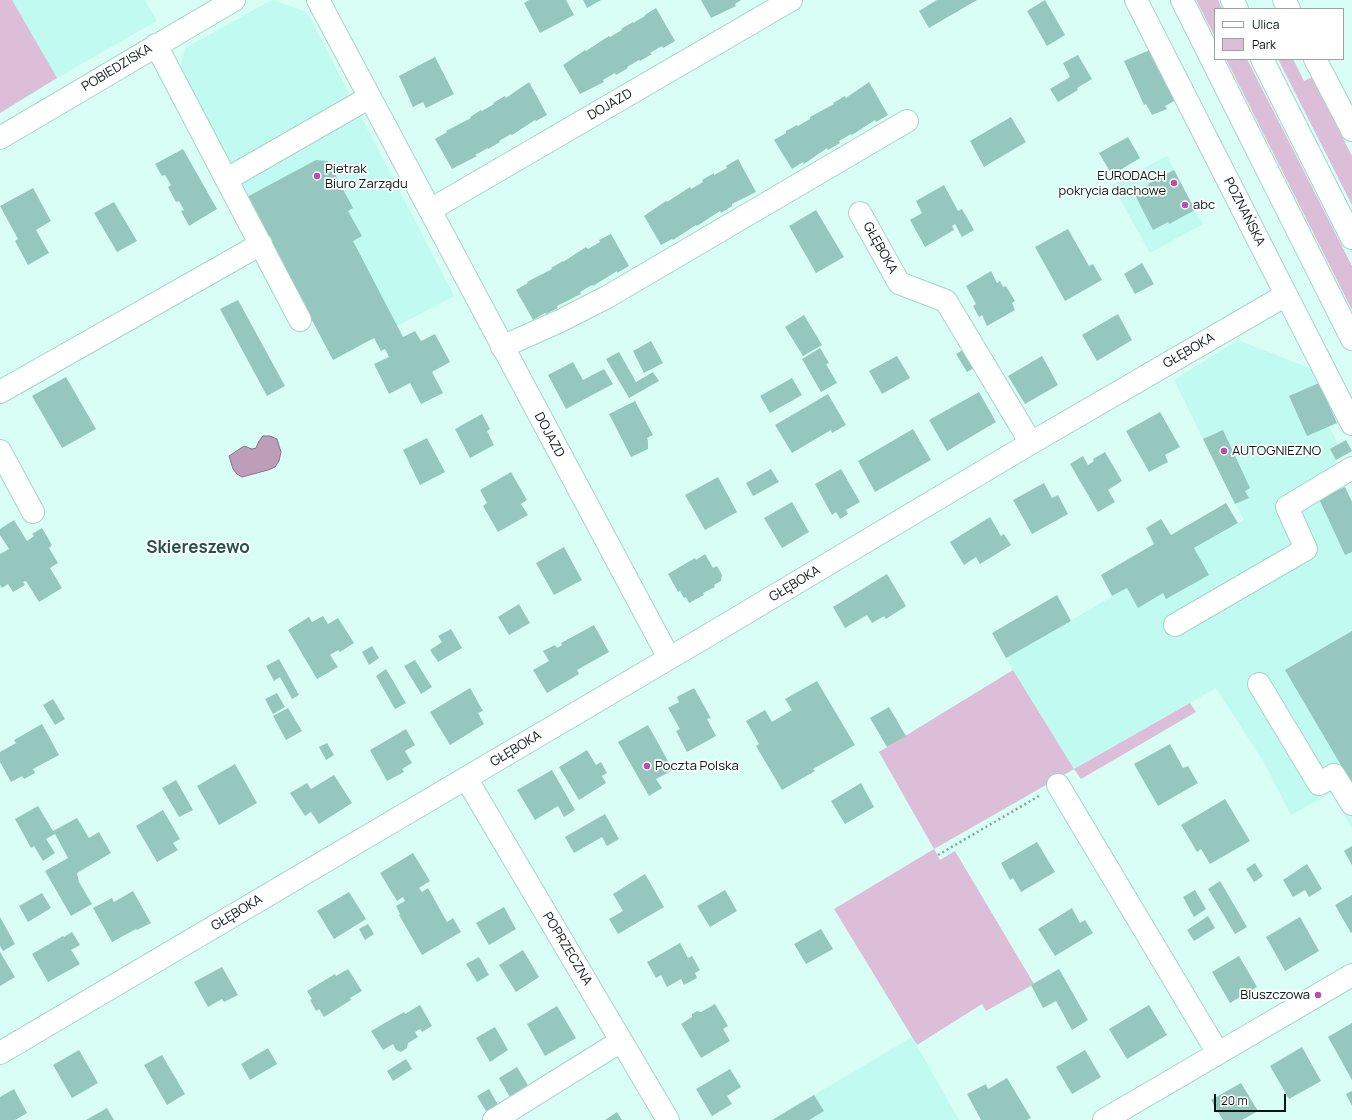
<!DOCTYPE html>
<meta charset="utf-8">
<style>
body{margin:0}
#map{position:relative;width:1352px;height:1120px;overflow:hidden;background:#d8fef6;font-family:Manrope,sans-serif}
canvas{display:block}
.legend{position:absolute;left:1214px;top:8px;width:130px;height:52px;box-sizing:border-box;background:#fff;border:1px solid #9ba2a1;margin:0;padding:5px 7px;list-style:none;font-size:12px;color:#061714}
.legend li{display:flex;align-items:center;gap:8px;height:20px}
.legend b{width:20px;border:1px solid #9ba2a1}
.scale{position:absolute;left:1214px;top:1094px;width:72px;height:18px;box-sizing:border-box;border:2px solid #061714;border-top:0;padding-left:5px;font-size:12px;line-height:14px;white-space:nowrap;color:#061714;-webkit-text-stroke:3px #fff;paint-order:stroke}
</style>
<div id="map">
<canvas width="1352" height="1120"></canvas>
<ul class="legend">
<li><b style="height:5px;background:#fff"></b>Ulica</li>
<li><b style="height:11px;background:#dcbed8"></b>Park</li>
</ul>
<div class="scale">20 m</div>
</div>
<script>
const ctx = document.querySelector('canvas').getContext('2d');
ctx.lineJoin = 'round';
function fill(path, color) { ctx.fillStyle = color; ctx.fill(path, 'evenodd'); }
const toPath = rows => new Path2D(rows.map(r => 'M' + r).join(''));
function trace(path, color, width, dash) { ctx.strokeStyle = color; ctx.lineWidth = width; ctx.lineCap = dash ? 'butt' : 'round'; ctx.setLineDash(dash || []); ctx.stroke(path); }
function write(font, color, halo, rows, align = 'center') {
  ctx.font = font + ' Manrope,sans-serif'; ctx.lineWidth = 3.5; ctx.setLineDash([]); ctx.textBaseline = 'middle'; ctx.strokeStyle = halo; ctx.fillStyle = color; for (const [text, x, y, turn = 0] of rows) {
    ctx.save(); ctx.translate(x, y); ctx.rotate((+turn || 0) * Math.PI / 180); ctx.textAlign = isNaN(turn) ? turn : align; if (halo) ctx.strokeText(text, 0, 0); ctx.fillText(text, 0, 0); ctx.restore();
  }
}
fill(toPath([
 [0,0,145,0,157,21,57,78,0,113],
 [272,0,307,12,454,296,333,360,180,70,185,48],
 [1167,156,1203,224,1150,253,1112,185],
 [1238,340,1312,369,1319,383,1329,426,1338,444,1346,440,1352,450,1352,451,1336,460,1334,466,1352,502,1352,829,1332,792,1291,815,1263,761,1216,688,1074,769,1006,658,1244,520,1226,486,1174,380],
 [912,1037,959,1120,786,1120,782,1114]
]), '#c1faf0');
fill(toPath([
 [0,0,12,0,57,78,0,113],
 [1196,0,1218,0,1222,9,1215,9,1215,37],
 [1226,59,1247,59,1352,266,1352,310],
 [1278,59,1293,59,1304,81,1312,77,1352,156,1352,205],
 [1013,670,1074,769,1190,703,1196,712,1081,779,1074,769,934,849,940,860,955,851,1034,984,986,1011,982,1004,917,1045,834,909,934,849,879,752]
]), '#dcbed8');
const water = toPath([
 [263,436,270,436,277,439,281,452,279,461,275,467,268,470,242,477,237,474,233,469,229,456,244,446,252,449,256,448,259,441,263,436]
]);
fill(water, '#bd9db8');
trace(water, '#867587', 1);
fill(toPath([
 [529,0,566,0,574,15,540,33,524,3],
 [583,0,601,0,587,8],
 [701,0,741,0,735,4,736,6,711,18],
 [937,0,977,0,929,28,919,11],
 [1045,0,1065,35,1047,46,1027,11],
 [656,8,675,41,663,48,662,46,650,53,652,54,640,61,639,60,627,67,628,68,616,75,615,73,603,80,604,82,580,94,563,65,585,50,586,51,609,36,610,37,622,30,621,29,633,22,633,23,645,16,645,15],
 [1152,49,1176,100,1165,106,1167,109,1152,115,1146,104,1144,105,1124,61],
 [1078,55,1092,79,1077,88,1078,90,1058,102,1050,89,1070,77,1063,63],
 [435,57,454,94,426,108,423,102,413,107,399,76],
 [529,82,547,115,536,121,535,120,512,135,511,134,499,141,500,142,488,149,488,148,475,155,477,156,452,169,435,139,447,132,446,131,471,118,470,117,481,110,482,111,494,104,493,103,505,96,506,98],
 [869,82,888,115,876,122,875,120,852,135,851,134,839,141,840,143,828,150,827,148,804,164,803,162,792,169,774,140,786,133,786,131,797,125,798,126,810,119,810,117,834,104,833,103,845,96,846,98],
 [1011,117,1026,142,984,167,970,141],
 [1128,137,1140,158,1112,175,1099,153],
 [183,149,217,209,189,226,181,211,184,210,179,201,176,202,168,187,171,185,165,175,162,176,155,164],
 [738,159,756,192,732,204,732,206,721,213,720,211,697,226,696,225,673,240,672,239,661,245,644,216,666,201,667,202,690,187,691,189,703,182,702,180,714,173,714,175,727,168,726,166],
 [316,160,328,161,353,208,348,211,362,236,353,241,403,337,415,331,421,341,435,334,450,362,432,372,443,393,421,404,410,383,389,394,374,364,389,357,385,349,381,351,374,338,333,360,247,197],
 [1174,170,1195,210,1169,224,1168,222,1153,230,1134,193,1149,185,1148,184],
 [944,185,958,211,962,209,974,230,962,237,955,224,952,226,954,230,925,247,910,220,922,213,916,201],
 [33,188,51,221,36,230,49,253,28,265,15,241,18,239,0,206],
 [114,202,137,241,117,252,94,213],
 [816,210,844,257,816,273,789,226],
 [1068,229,1089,266,1093,264,1102,280,1065,301,1035,247],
 [611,234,629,266,617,273,617,271,593,286,592,285,580,292,581,294,557,306,558,308,546,314,545,313,533,320,516,290,528,283,527,282,552,269,551,268,563,261,563,262,586,247,588,249,600,242,599,240],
 [1142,263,1154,284,1135,294,1124,274],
 [991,271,997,283,1000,281,1003,287,1006,286,1015,301,1012,303,1015,310,987,326,982,315,979,317,973,306,976,304,966,286],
 [238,300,285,386,267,396,220,309],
 [1118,314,1132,340,1097,361,1082,335],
 [804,315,822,345,803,356,785,327],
 [651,341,663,363,644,373,633,351],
 [820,348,829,363,826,364,837,383,821,392,802,359],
 [966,348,976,367,967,372,956,354],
 [619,352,636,382,653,372,659,381,629,398,606,359],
 [897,356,910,378,882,394,869,371],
 [1042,356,1058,385,1025,404,1008,376],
 [573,362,583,380,604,369,613,384,566,409,548,375],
 [66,377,96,429,62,448,32,396],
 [792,378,802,395,770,413,760,396],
 [1319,383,1337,423,1307,436,1289,396],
 [979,392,996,422,947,451,929,420],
 [828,394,846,425,832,433,831,430,792,453,775,425],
 [635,401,653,435,647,438,648,441,648,449,631,457,609,414],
 [1160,412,1180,447,1165,455,1168,462,1149,472,1126,431],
 [482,414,490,429,487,431,494,445,470,458,455,429],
 [913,429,931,460,875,492,858,461],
 [1223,430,1250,488,1245,491,1249,498,1235,504,1203,439],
 [427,438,445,472,420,485,403,450],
 [1346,440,1352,451,1336,460,1330,449],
 [1105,452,1122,481,1108,490,1115,502,1098,512,1070,464,1083,456,1088,465,1094,461,1093,459],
 [771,469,779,482,753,496,746,483],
 [841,469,860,502,846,510,848,514,840,519,836,512,832,515,815,484],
 [511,472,527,500,521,504,528,515,498,532,483,506,487,503,480,490],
 [718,477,737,512,705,530,685,495],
 [1044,483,1052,498,1058,495,1068,514,1032,534,1013,500],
 [1345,487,1352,502,1352,552,1345,555,1319,499],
 [792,502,809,532,782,548,764,518],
 [1226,503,1238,523,1194,548,1209,575,1166,599,1163,593,1138,608,1127,588,1112,596,1101,575,1154,544,1146,528,1161,519,1171,535],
 [990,517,1001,536,1004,534,1011,545,980,564,976,557,964,565,950,542],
 [14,520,27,541,34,536,32,534,42,528,52,545,49,548,58,563,50,568,62,588,39,602,26,581,23,582,25,585,13,592,8,584,2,588,0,585,0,554,9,549,0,535,0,529],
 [564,547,582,580,554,595,536,563],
 [705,554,713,568,717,566,722,575,721,581,714,585,715,587,703,593,704,595,689,603,686,597,684,598,680,591,678,592,668,574,695,558,696,560],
 [887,574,906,606,886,619,884,616,872,623,867,615,845,628,833,607],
 [1057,595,1071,621,1006,658,992,633],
 [519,604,530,623,509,635,498,617],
 [323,616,328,624,338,618,354,643,340,652,338,650,330,655,338,667,317,679,288,630,309,617,312,622],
 [594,625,609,652,577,670,579,674,547,693,533,670,549,661,543,651,555,645,557,648,562,645,561,643],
 [451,629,462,648,438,662,430,650,442,642,438,636],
 [1352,631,1352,784,1285,670],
 [372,646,379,658,369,665,362,652],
 [279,659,299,695,292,699,280,677,274,681,266,666],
 [415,660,432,687,421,694,404,666],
 [386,669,406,703,395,709,376,676],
 [817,681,855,745,813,769,815,771,782,790,756,746,759,744,746,721,765,710,772,722,792,710,785,699],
 [470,688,483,711,478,713,484,724,450,745,430,712],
 [694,688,711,718,707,719,716,736,687,752,676,731,680,729,668,708,679,702,677,697],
 [277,693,285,707,273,714,265,699],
 [53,699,65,719,55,725,43,705],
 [889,707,906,736,887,747,870,718],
 [288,708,302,731,286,740,273,716],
 [42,724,59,755,33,769,35,773,24,779,22,776,11,782,0,762,0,752,16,743,14,740],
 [648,725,673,770,656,779,662,788,649,796,618,742],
 [406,729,415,745,405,751,412,763,402,769,404,772,387,781,370,750],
 [327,743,334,755,326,760,319,747],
 [1170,744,1183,768,1188,766,1198,783,1158,806,1134,764],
 [587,750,596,765,601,762,607,773,602,776,606,783,579,800,559,767],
 [235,764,257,803,219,825,197,786],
 [552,770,575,810,564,817,558,806,535,820,517,790],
 [334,775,352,803,319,824,311,812,305,816,290,793,307,783,311,789],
 [176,780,193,810,179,817,162,788],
 [861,783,874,807,845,824,831,801],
 [1225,799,1250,841,1210,864,1201,849,1197,852,1181,825],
 [38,806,53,831,77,818,89,838,99,832,111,853,77,873,79,882,92,904,71,916,45,871,68,858,55,834,46,839,55,853,43,861,34,846,31,848,15,819],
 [163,810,180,839,173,843,178,850,157,862,136,826],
 [605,814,619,839,607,846,602,837,574,853,565,837],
 [1037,842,1055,872,1021,892,1013,878,1010,880,1001,863],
 [1352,846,1352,865,1344,851],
 [413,853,430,881,419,888,422,892,428,888,447,922,453,918,461,932,422,955,399,915,400,914,396,906,405,901,403,897,397,901,380,873],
 [1255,863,1263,876,1254,882,1246,869],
 [1307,864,1322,889,1309,897,1305,890,1293,897,1283,880],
 [645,874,664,907,618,934,609,919,623,911,613,894],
 [1220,881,1247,927,1235,934,1208,889],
 [725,890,737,911,710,927,697,906],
 [1195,890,1206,909,1194,917,1183,897],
 [133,891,151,923,137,930,136,929,112,942,93,908,112,898,114,902],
 [349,892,366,919,334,939,317,911],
 [42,893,51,908,28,922,19,906],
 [1352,895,1352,932,1351,933,1335,905],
 [504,907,516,929,489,945,476,923],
 [1072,908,1080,923,1085,920,1093,933,1055,956,1038,929],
 [1208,916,1215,928,1194,941,1187,930],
 [0,917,15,944,3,951,0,946],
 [1300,917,1319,951,1285,971,1266,937],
 [368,924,374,934,365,940,359,929],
 [821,929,833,949,806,964,794,944],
 [72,932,80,945,71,950,80,964,48,982,32,954,63,936,64,937],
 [680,943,688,958,692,956,700,970,695,973,697,978,684,985,681,979,667,987,661,975,656,978,647,962],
 [523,950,539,977,516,992,499,965],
 [0,952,15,977,0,986],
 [1239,956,1257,987,1230,1003,1212,972],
 [479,957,489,975,477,982,466,964],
 [222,967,238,995,224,1002,222,999,208,1007,194,982],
 [348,969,362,991,350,998,351,1000,324,1017,319,1009,316,1011,310,1000,312,999,307,991,335,974,336,976],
 [1059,969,1088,1020,1072,1030,1056,1001,1043,1008,1031,985],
 [715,1004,728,1026,723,1029,730,1041,701,1058,681,1024,692,1017,692,1014,697,1011,701,1012],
 [420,1005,432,1026,422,1032,420,1029,415,1032,418,1037,408,1043,407,1048,401,1052,396,1050,393,1044,383,1050,371,1031,404,1012,405,1014],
 [1149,1005,1167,1035,1127,1059,1109,1029],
 [557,1006,576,1038,545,1056,527,1024],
 [1352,1023,1352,1080,1328,1037],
 [495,1027,508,1050,490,1062,476,1038],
 [1302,1047,1321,1081,1289,1099,1270,1066],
 [268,1048,277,1064,250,1080,241,1064],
 [79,1050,98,1083,72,1098,53,1065],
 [1085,1050,1101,1077,1072,1094,1056,1067],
 [162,1055,185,1094,167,1105,144,1065],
 [406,1059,412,1069,393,1081,387,1071],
 [517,1067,529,1087,511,1099,499,1078],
 [730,1069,741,1087,727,1096,732,1104,712,1116,696,1089],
 [1007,1078,1031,1118,1027,1120,981,1120,967,1094,986,1084,988,1089],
 [1241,1083,1258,1111,1242,1120,1223,1120,1211,1100],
 [14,1089,27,1113,15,1120,0,1120,0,1097],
 [489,1089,498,1105,486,1111,477,1096],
 [1352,1091,1352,1106,1346,1094],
 [814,1095,824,1111,809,1120,772,1120],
 [107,1108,114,1120,86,1120],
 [617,1112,622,1120,605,1120]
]), '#96c7be');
const minor = toPath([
 [318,0,669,658],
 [1136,0,1352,424],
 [1284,0,1289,9],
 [156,45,300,320],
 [1315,59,1352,130],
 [0,138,234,0],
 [227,179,370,97],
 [430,210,791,0],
 [860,213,899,283,946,301,1031,443],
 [502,347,560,321,607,297,907,121],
 [0,392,261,244],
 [0,451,33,512],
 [1175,625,1306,549,1287,507,1352,468],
 [1259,684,1319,784,1334,775,1352,804],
 [466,778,668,1120],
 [1058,785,1218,1053],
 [0,1053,707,636,1031,443,1286,295],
 [494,1120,621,1041],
 [1104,1120,1352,975]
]);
const major = toPath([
 [1182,0,1352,339],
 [1232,0,1237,9],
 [1262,59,1352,238]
]);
trace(minor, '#a6d4cb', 24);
trace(major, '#a6d4cb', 24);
trace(toPath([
 [938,855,1039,796]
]), '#86a49e', 2.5, [2, 3]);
trace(minor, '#fff', 22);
trace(major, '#fff', 22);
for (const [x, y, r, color] of [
 [317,176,4,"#b94eb0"],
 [1174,183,4,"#b94eb0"],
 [1185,205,4,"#b94eb0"],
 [1224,451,4,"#b94eb0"],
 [647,766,4,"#b94eb0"],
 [1318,995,4,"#b94eb0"]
]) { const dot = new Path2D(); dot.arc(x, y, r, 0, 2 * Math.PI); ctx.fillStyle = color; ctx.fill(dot); trace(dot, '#fff', 1.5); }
write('13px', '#061714', '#fff', [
 ["POBIEDZISKA",117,68,-31],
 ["DOJAZD",610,105,-30],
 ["POZNAŃSKA",1244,212,63],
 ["GŁĘBOKA",880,248,61],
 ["GŁĘBOKA",1189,351,-30],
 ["DOJAZD",549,435,62],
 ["GŁĘBOKA",795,584,-31],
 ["GŁĘBOKA",516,749,-31],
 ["GŁĘBOKA",237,913,-31],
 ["POPRZECZNA",567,949,59]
]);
write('13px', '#061714', '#fff', [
 ["Pietrak",325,169],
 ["Biuro Zarządu",325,184],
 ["EURODACH",1166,176,"right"],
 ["pokrycia dachowe",1166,191,"right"],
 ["abc",1193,205],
 ["AUTOGNIEZNO",1232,451],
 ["Poczta Polska",655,766],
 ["Bluszczowa",1310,995,"right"]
], 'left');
write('bold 17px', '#27514b', '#fff', [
 ["Skiereszewo",198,548]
]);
</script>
